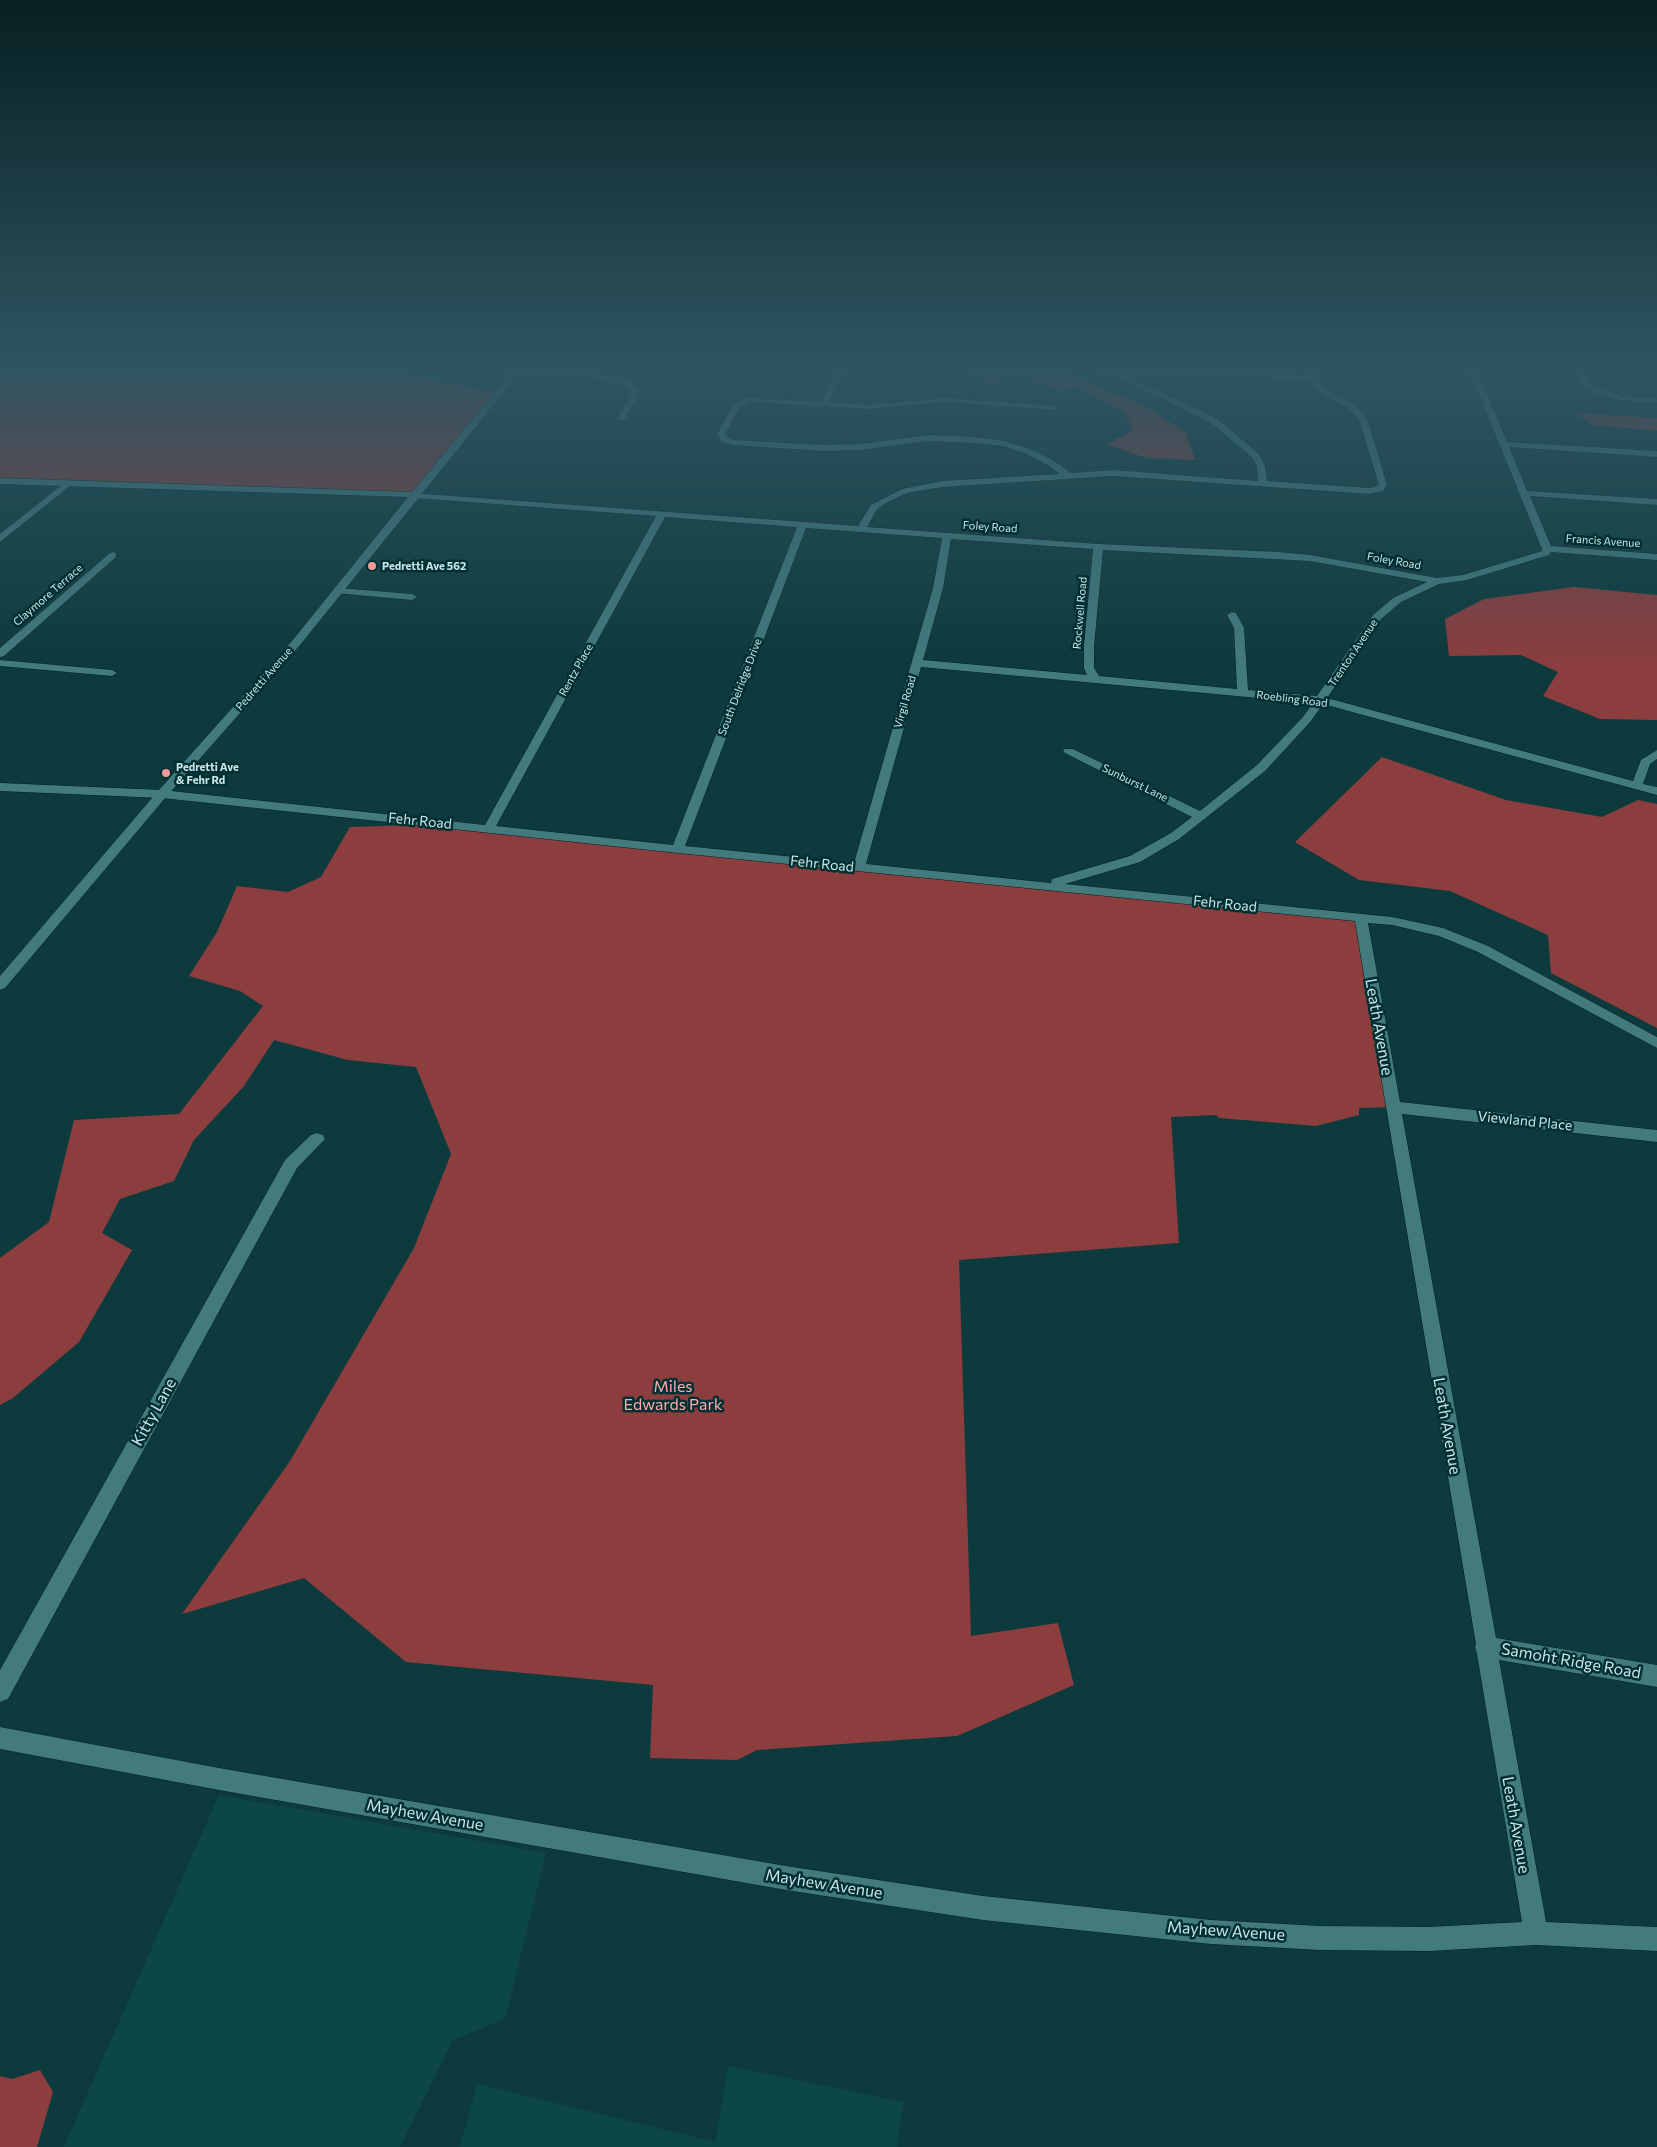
<!DOCTYPE html>
<style>
body{margin:0}
canvas{display:block;background:#0d3a3d}
</style>
<canvas width="1657" height="2147"></canvas>
<script>
const ctx = document.querySelector('canvas').getContext('2d');
ctx.lineJoin = 'round';
function fill(path, color) { ctx.fillStyle = color; ctx.fill(path, 'evenodd'); }
const toPath = rows => new Path2D(rows.map(r => 'M' + r).join(''));
function trace(path, color, width, dash) { ctx.strokeStyle = color; ctx.lineWidth = width; ctx.lineCap = dash ? 'butt' : 'round'; ctx.setLineDash(dash || []); ctx.stroke(path); }
function write(font, color, halo, rows, align = 'center') {
  ctx.font = font + ' Commissioner,sans-serif'; ctx.lineWidth = 5; ctx.setLineDash([]); ctx.textBaseline = 'middle'; ctx.strokeStyle = halo; ctx.fillStyle = color; for (const [text, x, y, turn = 0] of rows) {
    ctx.save(); ctx.translate(x, y); ctx.rotate((+turn || 0) * Math.PI / 180); ctx.textAlign = isNaN(turn) ? turn : align; if (halo) ctx.strokeText(text, 0, 0); ctx.fillText(text, 0, 0); ctx.restore();
  }
}
fill(toPath([
 [219,1795,546,1853,505,2019,453,2040,400,2147,64,2147],
 [728,2066,903,2102,897,2147,460,2147,477,2084,715,2142]
]), '#0d4649');
fill(toPath([
 [0,367,372,367,499,393,415,495,0,481],
 [968,367,1052,367,1067,373,1148,408,1186,433,1195,460,1146,458,1106,444,1133,431,1125,412,1078,388,1060,390,1012,372,997,382,970,378],
 [1576,413,1657,418,1657,431,1593,425],
 [1574,587,1657,595,1657,720,1600,719,1543,696,1558,672,1521,655,1449,656,1445,619,1484,599],
 [1382,757,1506,800,1602,817,1638,800,1657,804,1657,1028,1551,973,1548,935,1450,891,1359,880,1295,842],
 [449,824,1361,919,1393,1107,1359,1108,1359,1115,1316,1126,1219,1118,1216,1115,1171,1117,1179,1243,959,1260,971,1636,1058,1623,1074,1685,957,1736,757,1750,737,1760,650,1758,653,1685,406,1662,304,1578,182,1614,290,1461,414,1248,451,1154,416,1067,348,1060,274,1040,244,1086,194,1140,174,1181,120,1199,102,1233,132,1250,79,1342,13,1398,0,1405,0,1258,49,1222,74,1120,179,1114,263,1006,240,991,189,976,217,932,237,886,288,892,321,877,350,827],
 [40,2070,53,2092,37,2147,0,2147,0,2076,12,2079]
]), '#8c3d3d');
const minor = toPath([
 [519,367,541,367,613,377,632,382,639,389,640,395,624,420,621,420,617,418,632,395,631,390,626,386,612,381,523,369,519,367],
 [836,367,844,367,829,402,868,405,945,398,1056,406,1060,408,1056,410,945,402,868,409,751,402,740,407,725,434,727,437,733,440,825,445,860,444,928,435,975,437,1004,441,1030,449,1054,461,1071,473,1113,470,1258,481,1257,466,1252,457,1210,422,1096,367,1152,367,1310,376,1308,367,1316,367,1321,385,1333,394,1353,403,1367,418,1387,485,1383,491,1370,494,1113,476,942,487,907,493,888,502,877,509,867,527,1098,544,1279,552,1310,555,1437,578,1463,575,1542,551,1542,549,1468,367,1476,367,1507,442,1657,451,1657,457,1509,447,1527,491,1657,499,1657,505,1530,496,1551,546,1657,554,1657,560,1551,552,1549,555,1467,580,1439,584,1401,602,1381,619,1327,698,1633,781,1641,760,1657,750,1657,759,1650,764,1643,784,1657,787,1657,795,1323,704,1311,721,1265,771,1179,839,1140,862,1065,884,1392,917,1443,928,1488,946,1657,1037,1657,1048,1478,952,1439,936,1392,925,1368,923,1400,1102,1657,1130,1657,1142,1402,1114,1496,1638,1657,1665,1657,1687,1499,1660,1546,1922,1657,1927,1657,1951,1536,1945,1429,1951,1320,1950,1211,1944,983,1920,786,1890,219,1790,0,1749,0,1727,219,1768,786,1866,983,1896,1211,1920,1320,1926,1429,1927,1522,1922,1477,1654,1475,1647,1476,1644,1355,921,678,853,162,798,0,791,0,783,162,790,485,825,656,516,415,498,410,495,412,493,858,526,871,505,902,489,942,481,1060,474,1048,465,1024,453,1003,446,975,443,928,441,860,450,825,451,732,445,721,441,717,434,734,403,747,398,821,402,836,367],
 [1111,369,1311,381,1315,388,1327,398,1347,407,1359,419,1379,485,1370,488,1267,481,1265,466,1259,454,1216,418,1111,369],
 [665,517,797,527,673,845,496,826,665,517],
 [806,528,942,538,933,588,854,863,685,846,806,528],
 [951,539,1093,549,1084,646,1084,668,1087,675,923,660,943,588,951,539],
 [1103,550,1310,561,1427,582,1393,598,1373,615,1317,696,1248,690,1244,628,1236,613,1232,612,1227,615,1234,628,1237,689,1099,676,1094,668,1094,646,1103,550],
 [921,667,1095,683,1313,703,1303,717,1257,765,1200,811,1073,749,1065,749,1063,751,1065,753,1192,817,1171,833,1130,856,1052,879,1051,883,866,864,921,667],
 [1574,367,1582,367,1589,382,1604,390,1622,396,1657,399,1657,403,1621,400,1598,394,1583,385,1574,367],
 [68,480,72,483,71,485,0,542,0,534,68,480],
 [113,552,116,553,116,557,4,656,0,657,0,648,110,553,113,552],
 [339,588,412,594,417,597,412,600,335,593,334,591,339,588],
 [0,660,112,670,117,673,112,676,0,666,0,660],
 [317,1133,323,1135,325,1139,297,1168,8,1699,0,1702,0,1670,285,1160,311,1135,317,1133]
]);
const tertiary = toPath([
 [516,367,524,367,300,645,166,797,5,988,0,990,0,976,158,791,292,641,408,497,0,484,0,478,412,492,516,367]
]);
trace(minor, '#021f21', 1);
trace(tertiary, '#021f21', 1);
fill(minor, '#427a7e');
fill(tertiary, '#427a7e');
const sky = ctx.createLinearGradient(0, 0, 0, 668);
sky.addColorStop(0, '#072022');
sky.addColorStop(0.55, '#2f5562');
sky.addColorStop(1, '#2f556200');
ctx.fillStyle = sky;
ctx.fillRect(0, 0, 1657, 668);
for (const [x, y, r, color] of [
 [372,566,5,"#f59b99"],
 [166,773,5,"#f59b99"]
]) { const dot = new Path2D(); dot.arc(x, y, r, 0, 2 * Math.PI); ctx.fillStyle = color; ctx.fill(dot); trace(dot, '#003033', 2); }
write('11px', '#c9e5e7', '#003033', [
 ["Foley Road",990,527,4],
 ["Francis Avenue",1603,541,4],
 ["Foley Road",1394,561,10],
 ["Claymore Terrace",48,595,-41],
 ["Rockwell Road",1080,613,-85],
 ["Trenton Avenue",1353,653,-56],
 ["Rentz Place",576,670,-61],
 ["Pedretti Avenue",264,679,-49],
 ["South Delridge Drive",740,687,-69],
 ["Roebling Road",1292,699,7],
 ["Virgil Road",905,702,-74],
 ["Sunburst Lane",1135,783,26]
]);
write('bold 11px', '#c9e5e7', '#003033', [
 ["Pedretti Ave 562",382,566],
 ["Pedretti Ave",176,767],
 ["& Fehr Rd",176,780]
], 'left');
write('14px', '#c9e5e7', '#003033', [
 ["Fehr Road",420,821,6],
 ["Fehr Road",822,864,6],
 ["Fehr Road",1225,904,6],
 ["Viewland Place",1525,1121,6]
]);
write('16px', '#c9e5e7', '#003033', [
 ["Leath Avenue",1379,1027,80],
 ["Kitty Lane",154,1412,-61],
 ["Leath Avenue",1447,1426,80],
 ["Samoht Ridge Road",1571,1661,10],
 ["Mayhew Avenue",425,1815,10],
 ["Leath Avenue",1516,1825,80],
 ["Mayhew Avenue",824,1884,9],
 ["Mayhew Avenue",1226,1931,4]
]);
write('16px', '#ffacaa', '#003033', [
 ["Miles",673,1387],
 ["Edwards Park",673,1405]
]);
</script>
